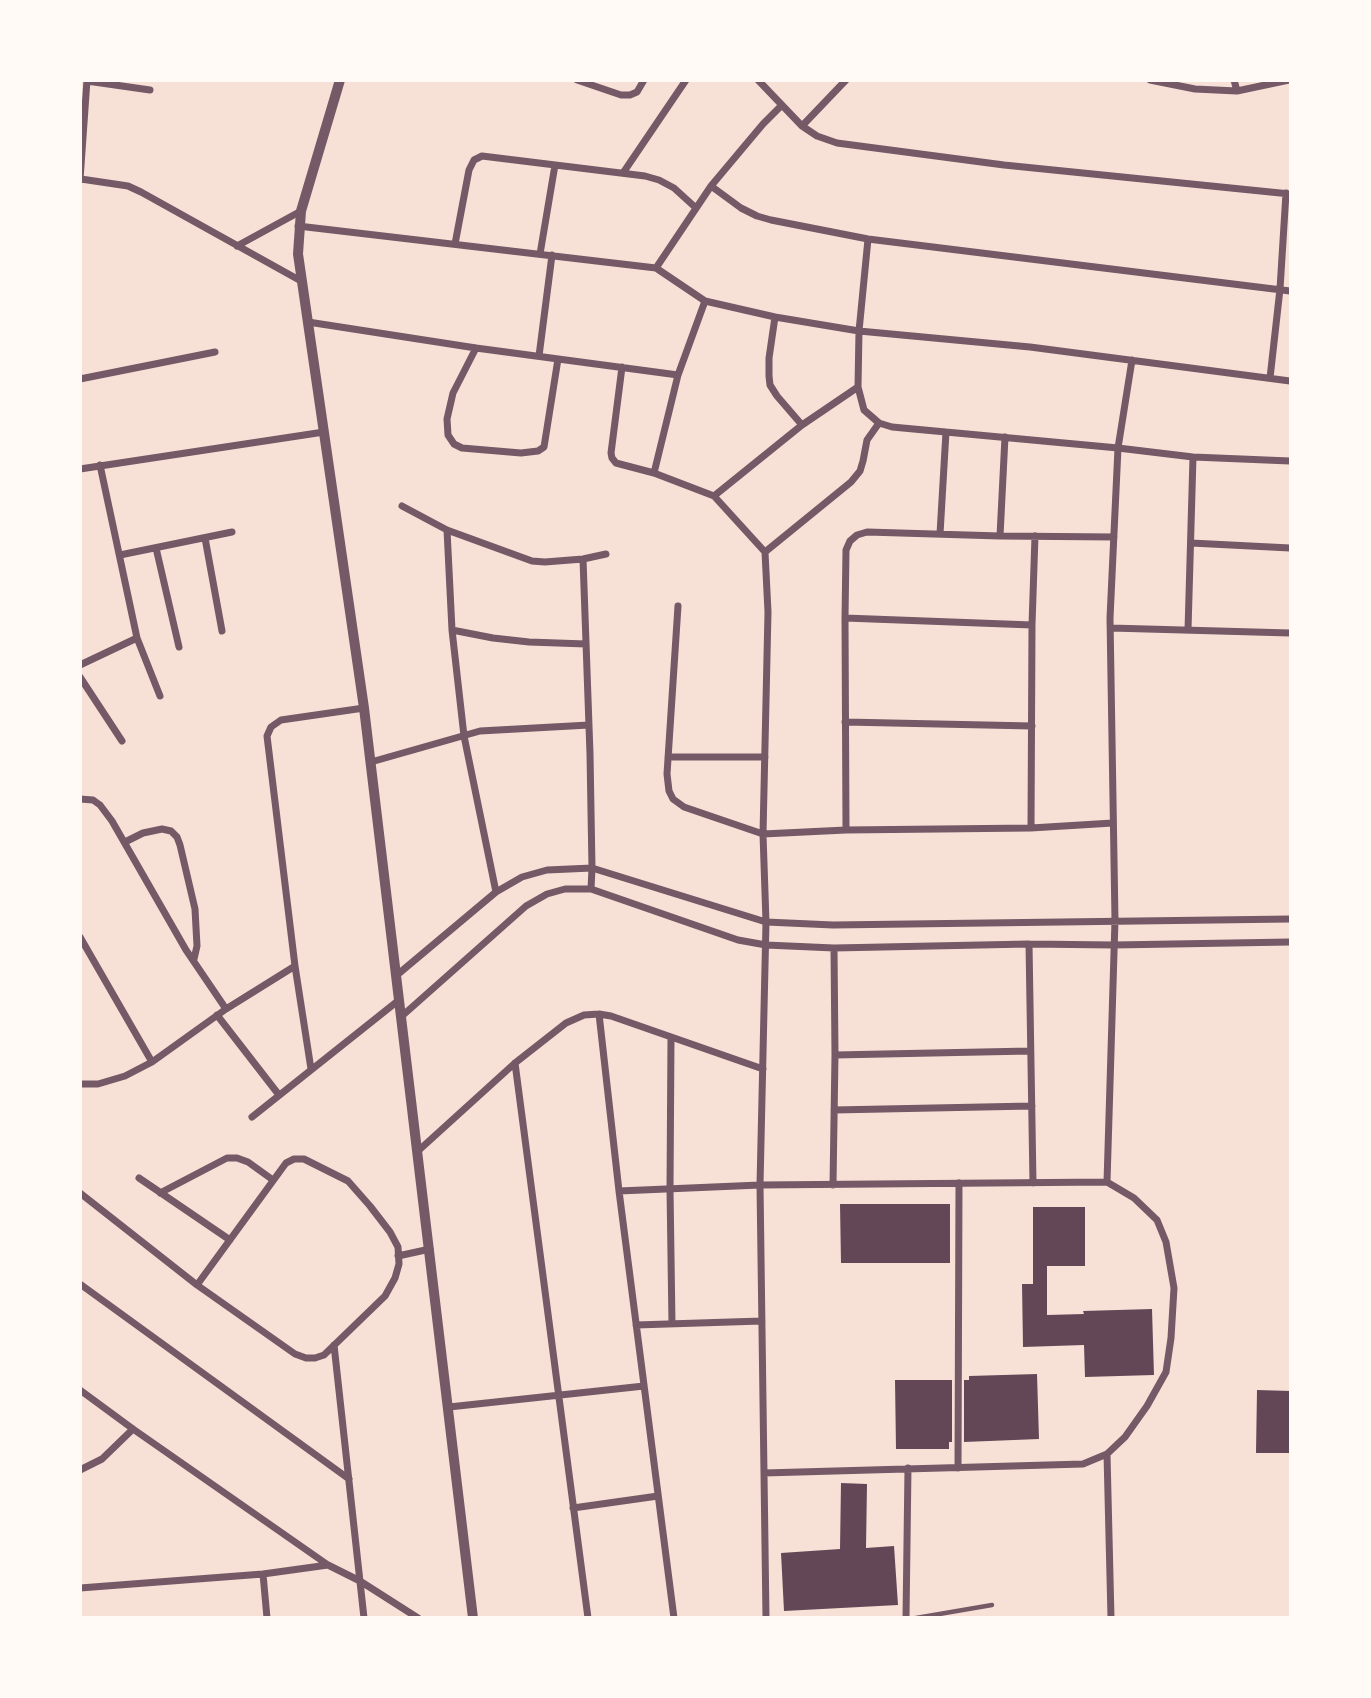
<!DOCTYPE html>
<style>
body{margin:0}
#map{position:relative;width:1371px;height:1698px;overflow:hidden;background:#f7e1d7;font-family:Raleway,sans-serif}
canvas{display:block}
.frame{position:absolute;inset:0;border:82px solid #fffaf5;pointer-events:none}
</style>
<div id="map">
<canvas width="1371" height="1698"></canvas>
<div class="frame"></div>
</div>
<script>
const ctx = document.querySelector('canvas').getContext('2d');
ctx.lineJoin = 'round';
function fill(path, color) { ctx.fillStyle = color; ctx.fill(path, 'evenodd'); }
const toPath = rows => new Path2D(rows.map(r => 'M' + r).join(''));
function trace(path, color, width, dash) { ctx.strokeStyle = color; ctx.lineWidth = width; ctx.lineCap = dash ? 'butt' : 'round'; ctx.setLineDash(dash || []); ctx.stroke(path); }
fill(toPath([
 [840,1204,950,1204,950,1263,841,1263],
 [1033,1207,1085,1207,1085,1266,1047,1266,1047,1315,1084,1314,1083,1311,1152,1309,1154,1375,1085,1377,1084,1345,1023,1347,1022,1284,1033,1284],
 [1037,1374,1039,1439,964,1442,964,1380,969,1380,969,1376],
 [895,1380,952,1380,952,1442,949,1442,949,1449,896,1449],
 [1257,1390,1291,1391,1291,1453,1256,1453],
 [841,1483,867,1484,866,1548,894,1546,898,1605,784,1611,781,1553,840,1549]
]), '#644757');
trace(toPath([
 [916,1618,992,1605]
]), '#755966', 4.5);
trace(toPath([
 [577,80,621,95,630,95,637,92,644,80],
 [758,80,802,126,817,136,837,143,1004,165,1290,194],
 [1150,80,1195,89,1237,91,1289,80],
 [1234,80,1237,91],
 [87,81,150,90],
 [802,126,846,80],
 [623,173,686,80],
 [81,179,128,186,141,192,301,281],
 [80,180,87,80],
 [711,186,741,208,757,216,771,220,868,239,1290,291],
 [298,226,656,268,705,301,775,317,859,331,1030,347,1290,381],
 [868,239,859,331,858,387,864,410,879,423,892,427,1118,448,1193,457,1290,461],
 [455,244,469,170,474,160,482,156,645,176,659,180,674,188,696,208],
 [237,246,301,211],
 [540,254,555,165],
 [656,268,711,186,763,124,782,105],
 [775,317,769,358,769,376,770,385,777,396,802,425],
 [308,322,476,348,678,375],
 [476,348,453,393,447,419,448,435,454,444,462,448,521,453,538,451,544,447,558,359],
 [539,356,552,255],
 [622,367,611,453,612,458,616,463,654,473,714,496,765,552,768,612,763,834,766,922,760,1185,766,1618],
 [1270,378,1280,289,1286,193],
 [80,379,215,352],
 [100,465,137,638,160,696],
 [80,469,324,432],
 [654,473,678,375,705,301],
 [714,496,802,425,858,387],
 [402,506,447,530,532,561,545,562,583,559,606,554],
 [447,530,452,630,464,736,496,892],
 [940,534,946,432],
 [1000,536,1005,437],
 [205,538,222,631],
 [1191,543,1290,548],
 [156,548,179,647],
 [765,552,851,482,860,471,863,461,867,440,879,423],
 [120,555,232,532],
 [583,559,590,754,592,868,591,889],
 [678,606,667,774,669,791,673,799,684,807,763,834,846,830,1031,828,1113,823],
 [845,618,1032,625],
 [1111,628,1290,633],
 [452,630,493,638,529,642,586,644],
 [1188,630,1193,457],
 [80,665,137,638],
 [80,677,122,741],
 [845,722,1032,726],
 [668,757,765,757],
 [371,762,480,731,589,725],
 [80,799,93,800,100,805,112,821,186,950,226,1009],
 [1031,828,1032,625,1035,536],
 [846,830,845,618,846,550,850,541,857,535,867,532,1000,536,1114,537],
 [125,842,143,833,162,829,171,831,177,837,180,845,195,909,197,946,194,959],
 [80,937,152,1062],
 [1029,944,1033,1183],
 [397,975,496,892,522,877,547,870,592,868,766,922,833,925,1290,919],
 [599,1014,619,1191,674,1618],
 [217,1015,279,1095],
 [402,1016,526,906,547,894,565,889,591,889,738,940,766,945,834,948,1029,944,1114,945,1290,942],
 [671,1037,670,1189,672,1324],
 [835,1055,1030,1051],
 [515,1063,588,1618],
 [311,1069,295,966,267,736,271,727,281,720,364,708],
 [80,1084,98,1084,125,1076,152,1062,226,1009,295,966],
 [834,1110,1032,1106],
 [252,1117,399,1000],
 [418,1151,515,1063,566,1023,584,1015,599,1014,611,1016,763,1069],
 [139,1178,230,1240],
 [1107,1182,1115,920,1110,618,1118,448,1132,360],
 [833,1185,835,1055,834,948],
 [619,1191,760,1185,1107,1182,1134,1198,1157,1220,1166,1242,1174,1288,1171,1338,1166,1372,1147,1406,1125,1437,1107,1454,1083,1464,764,1473],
 [80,1193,197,1285,295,1354,306,1358,315,1358,324,1355,385,1296,395,1278,399,1264,398,1247,390,1232,370,1206,348,1181,304,1159,294,1159,286,1163,197,1285],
 [160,1193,227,1158,237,1158,248,1162,273,1180],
 [398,1256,430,1249],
 [80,1284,349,1479],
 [636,1325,762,1321],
 [334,1345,364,1618],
 [80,1390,133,1429,328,1565,360,1581,418,1618],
 [449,1407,644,1386],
 [1107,1454,1111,1618],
 [958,1468,959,1183],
 [80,1470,102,1459,133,1429],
 [573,1508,658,1496],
 [263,1574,267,1618],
 [80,1588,263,1574,328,1565],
 [906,1618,908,1468]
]), '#755966', 7);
trace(toPath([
 [340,80,301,211,298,254,364,708,473,1618]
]), '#755966', 10);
</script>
